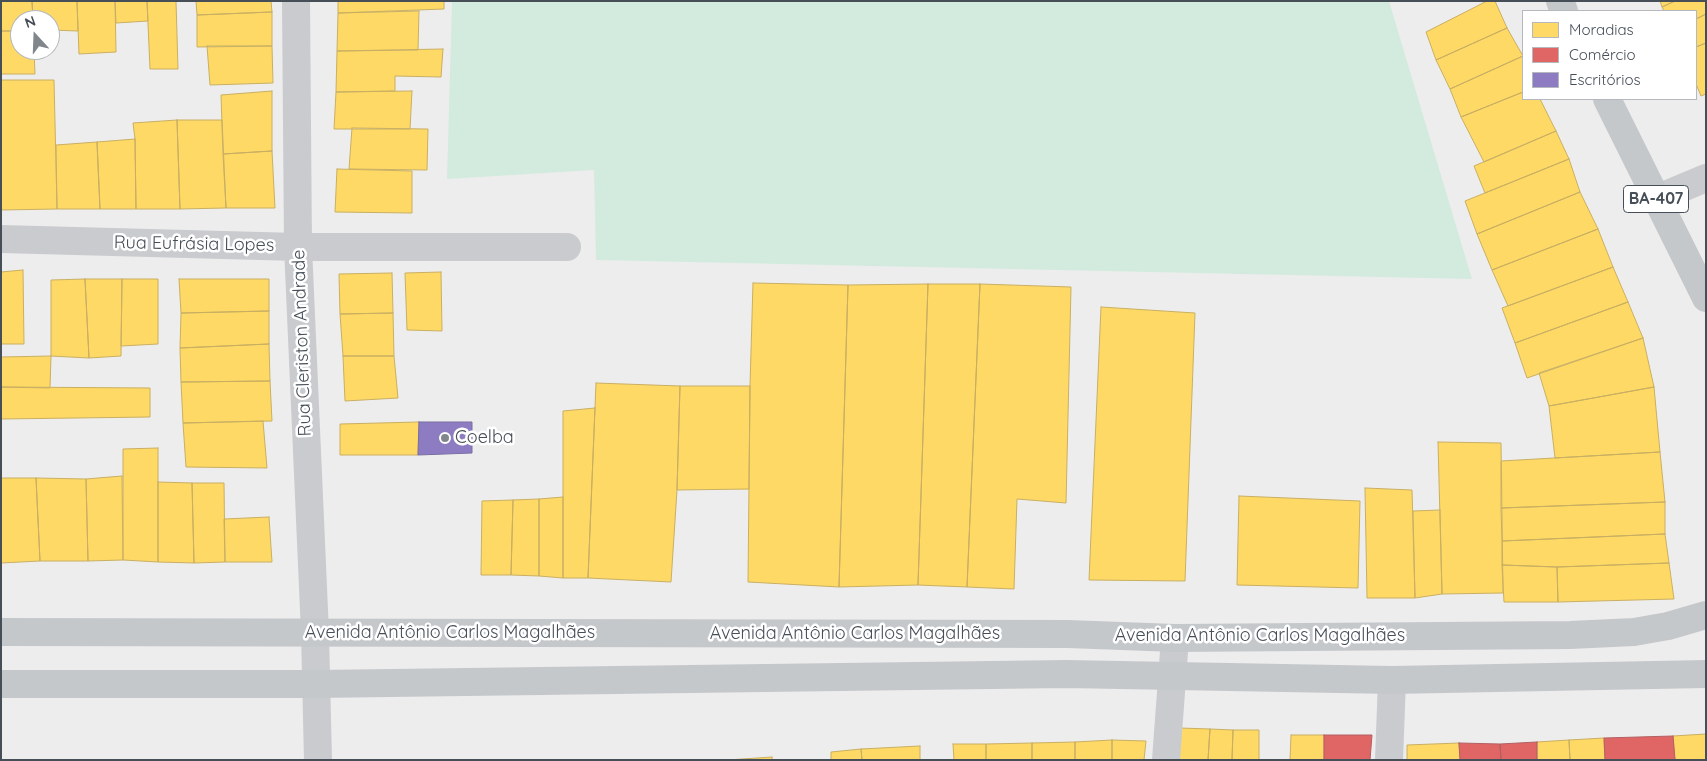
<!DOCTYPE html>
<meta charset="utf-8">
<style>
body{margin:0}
#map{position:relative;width:1707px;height:761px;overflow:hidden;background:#eeeded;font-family:Quicksand,sans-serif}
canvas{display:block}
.frame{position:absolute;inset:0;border:2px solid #464e57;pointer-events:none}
.legend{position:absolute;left:1522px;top:10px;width:175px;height:90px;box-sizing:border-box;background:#fff;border:1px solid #b5b8bc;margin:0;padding:6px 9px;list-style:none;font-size:15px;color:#464e57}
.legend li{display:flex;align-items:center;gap:10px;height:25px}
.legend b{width:25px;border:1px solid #b5b8bc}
.north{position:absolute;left:10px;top:10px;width:50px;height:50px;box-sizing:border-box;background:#fff;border:1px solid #b5b8bc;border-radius:50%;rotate:340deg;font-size:14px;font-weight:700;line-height:20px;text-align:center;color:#464e57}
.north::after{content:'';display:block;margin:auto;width:18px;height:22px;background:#81868c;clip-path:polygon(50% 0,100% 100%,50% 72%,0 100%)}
</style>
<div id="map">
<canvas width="1707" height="761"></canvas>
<div class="frame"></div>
<ul class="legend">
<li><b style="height:14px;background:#ffd966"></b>Moradias</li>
<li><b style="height:14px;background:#e06666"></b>Comércio</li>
<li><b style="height:14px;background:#8e7cc3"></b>Escritórios</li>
</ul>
<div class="north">N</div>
</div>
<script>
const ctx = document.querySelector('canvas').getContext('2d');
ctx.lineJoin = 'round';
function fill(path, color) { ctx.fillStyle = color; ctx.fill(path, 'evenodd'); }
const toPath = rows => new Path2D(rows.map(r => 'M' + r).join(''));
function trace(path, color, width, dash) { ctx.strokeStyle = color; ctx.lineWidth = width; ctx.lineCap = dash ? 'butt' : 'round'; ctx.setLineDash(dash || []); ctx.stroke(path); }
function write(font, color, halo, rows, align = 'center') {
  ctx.font = font + ' Quicksand,sans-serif'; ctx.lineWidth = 5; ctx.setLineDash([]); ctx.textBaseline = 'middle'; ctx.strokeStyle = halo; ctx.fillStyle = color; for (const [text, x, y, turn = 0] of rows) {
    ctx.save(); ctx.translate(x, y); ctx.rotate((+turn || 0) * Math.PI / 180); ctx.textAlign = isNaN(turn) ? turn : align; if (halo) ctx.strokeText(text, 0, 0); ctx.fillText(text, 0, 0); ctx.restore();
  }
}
fill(toPath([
 [452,1,1389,1,1472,279,596,260,594,170,447,179]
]), '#d3ebde');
const homes = toPath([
 [1,1,32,1,33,20,20,20,20,31,1,31,1,1],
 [32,1,77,1,78,31,50,30,50,20,33,20,32,1],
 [77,1,115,1,116,52,79,54,77,1],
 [115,1,147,1,148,21,116,23,115,1],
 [147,1,176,1,178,69,150,69,147,1],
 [196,1,271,1,272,12,197,15,196,1],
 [338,1,444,1,444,9,338,13,338,1],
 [1487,1,1495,1,1507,28,1436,60,1426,32,1487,1],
 [1660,1,1675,1,1662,7,1660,1],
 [1675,1,1706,1,1706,14,1696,19,1696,11,1664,11,1662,7,1675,1],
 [419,11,418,50,337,51,338,13,419,11],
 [272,12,272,46,197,47,197,15,272,12],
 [1706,14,1706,43,1696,47,1696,19,1706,14],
 [1507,28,1523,56,1450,89,1436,60,1507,28],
 [1,31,20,31,20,50,34,50,35,74,1,74,1,31],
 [1706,43,1706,94,1701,96,1696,84,1696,47,1706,43],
 [207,46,272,46,273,83,210,85,207,46],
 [443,49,441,77,395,76,395,91,336,92,337,51,443,49],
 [1523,56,1523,92,1461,117,1450,89,1523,56],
 [1,80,54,80,57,209,1,210,1,80],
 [272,91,272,151,223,154,221,95,272,91],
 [412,91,410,129,334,129,336,92,412,91],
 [1523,92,1523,99,1540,99,1556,131,1484,162,1461,117,1523,92],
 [177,120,180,209,136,209,135,139,133,123,177,120],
 [177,120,222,120,226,208,180,209,177,120],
 [352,128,428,129,427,170,349,169,352,128],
 [1556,131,1569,159,1485,193,1474,166,1556,131],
 [135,139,136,209,100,209,97,142,135,139],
 [97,142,100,209,57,209,56,145,97,142],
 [272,151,275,208,226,208,223,154,272,151],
 [1569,159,1580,192,1477,234,1465,201,1569,159],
 [337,169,412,171,412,213,335,212,337,169],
 [1580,192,1598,229,1492,270,1477,234,1580,192],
 [1598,229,1613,267,1508,306,1492,270,1598,229],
 [1613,267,1628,302,1515,343,1502,308,1613,267],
 [23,270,24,344,1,344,1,272,23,270],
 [441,272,442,331,407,330,405,273,441,272],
 [392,273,393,313,340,314,339,274,392,273],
 [85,279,89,358,51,356,51,280,85,279],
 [85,279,122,279,121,356,89,358,85,279],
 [122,279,158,279,158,344,121,346,122,279],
 [179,279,269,279,269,311,181,313,179,279],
 [753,283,848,285,839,587,748,582,750,386,753,283],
 [928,284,918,585,839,587,848,285,928,284],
 [928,284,980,284,967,587,918,585,928,284],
 [980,284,1071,287,1066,503,1017,499,1014,589,967,587,980,284],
 [1628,302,1643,338,1527,378,1515,343,1628,302],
 [1101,307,1195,313,1185,581,1089,580,1101,307],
 [269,311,269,344,180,348,181,313,269,311],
 [393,313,394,356,343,356,340,314,393,313],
 [1643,338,1654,387,1549,406,1539,373,1643,338],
 [269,344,270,381,181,382,180,348,269,344],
 [51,356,50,388,1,387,1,357,51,356],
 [343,356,394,356,398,398,345,401,343,356],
 [270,381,272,421,183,423,181,382,270,381],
 [596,383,680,386,677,490,671,582,588,578,596,383],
 [680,386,750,386,749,489,677,490,680,386],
 [1,387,150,388,150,417,1,419,1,387],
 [1654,387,1660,452,1555,458,1549,406,1654,387],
 [595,408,588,578,563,578,563,411,595,408],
 [263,421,267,468,186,467,183,423,263,421],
 [419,422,418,455,340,455,340,424,419,422],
 [1438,442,1501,443,1503,593,1442,594,1438,442],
 [158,448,158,562,123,560,123,449,158,448],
 [1660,452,1665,502,1501,508,1501,461,1660,452],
 [122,476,123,560,88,561,86,479,122,476],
 [1,478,36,478,40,561,1,563,1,478],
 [36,478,86,479,88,561,40,561,36,478],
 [158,482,192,483,194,563,158,562,158,482],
 [192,483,224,483,225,562,194,563,192,483],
 [1365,488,1412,490,1415,598,1367,598,1365,488],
 [1239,496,1360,501,1358,588,1237,585,1239,496],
 [563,497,563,578,539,576,539,499,563,497],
 [539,499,539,576,511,575,513,500,539,499],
 [513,500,511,575,481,575,482,501,513,500],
 [1665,502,1665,534,1502,541,1501,508,1665,502],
 [1440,510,1442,594,1415,598,1413,511,1440,510],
 [269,517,272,562,225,562,224,519,269,517],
 [1665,534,1669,563,1557,567,1502,565,1502,541,1665,534],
 [1669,563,1674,599,1558,602,1557,567,1669,563],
 [1502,565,1557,567,1558,602,1504,602,1502,565],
 [1180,728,1210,729,1208,760,1179,760,1180,728],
 [1210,729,1233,730,1232,760,1208,760,1210,729],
 [1233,730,1259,730,1259,760,1232,760,1233,730],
 [1706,734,1706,760,1675,760,1673,736,1706,734],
 [1291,735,1324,735,1324,760,1290,760,1291,735],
 [1604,738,1605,760,1570,760,1569,740,1604,738],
 [1112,740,1146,741,1144,760,1112,760,1112,740],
 [1112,740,1112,760,1075,760,1075,742,1112,740],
 [1569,740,1570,760,1537,760,1537,742,1569,740],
 [1075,742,1075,760,1032,760,1032,743,1075,742],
 [1032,743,1032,760,986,760,986,744,1032,743],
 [1459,743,1460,760,1407,760,1407,745,1459,743],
 [953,744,986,744,986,760,954,760,953,744],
 [920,746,920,760,862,760,861,749,920,746],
 [861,749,862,760,831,760,831,752,861,749],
 [772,757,772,760,727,760,772,757]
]);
fill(homes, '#ffd966');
trace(homes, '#c8af62', 1);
const shops = toPath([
 [1324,735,1372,735,1370,760,1324,760,1324,735],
 [1673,736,1675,760,1605,760,1604,738,1673,736],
 [1537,742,1537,760,1501,760,1500,744,1537,742],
 [1459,743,1500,744,1501,760,1460,760,1459,743]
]);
fill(shops, '#e06666');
trace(shops, '#b25f62', 1);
const offices = toPath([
 [419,422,472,422,472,453,418,455,419,422]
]);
fill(offices, '#8e7cc3');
trace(offices, '#786ea3', 1);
trace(toPath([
 [296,1,298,247,315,633,318,760],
 [1656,199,1706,178],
 [1,239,298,247,567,247],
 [1166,760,1175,638],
 [1389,760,1392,680]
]), '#c9cbce', 28);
trace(toPath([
 [1560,1,1564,11],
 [1607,99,1706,298],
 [1,632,1068,634,1175,638,1570,635,1634,632,1668,626,1706,615],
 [1,684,316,684,1066,674,1392,680,1706,674]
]), '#c5c8cb', 28);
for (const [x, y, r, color] of [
 [445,438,5,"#81868c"]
]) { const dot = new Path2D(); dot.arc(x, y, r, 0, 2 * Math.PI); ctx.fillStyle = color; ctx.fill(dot); trace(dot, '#fff', 2); }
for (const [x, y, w] of [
 [1656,199,65]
]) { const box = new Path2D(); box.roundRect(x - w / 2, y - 13.5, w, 27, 4); ctx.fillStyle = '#fff'; ctx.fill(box); trace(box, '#464e57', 1); }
write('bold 16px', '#464e57', null, [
 ["BA-407",1656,199]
]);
write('18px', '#464e57', '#fff', [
 ["Rua Eufrásia Lopes",194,244,1],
 ["Rua Cleriston Andrade",302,343,-92],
 ["Avenida Antônio Carlos Magalhães",450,633],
 ["Avenida Antônio Carlos Magalhães",855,634],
 ["Avenida Antônio Carlos Magalhães",1260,636]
]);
write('18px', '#464e57', '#fff', [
 ["Coelba",455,438]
], 'left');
</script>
